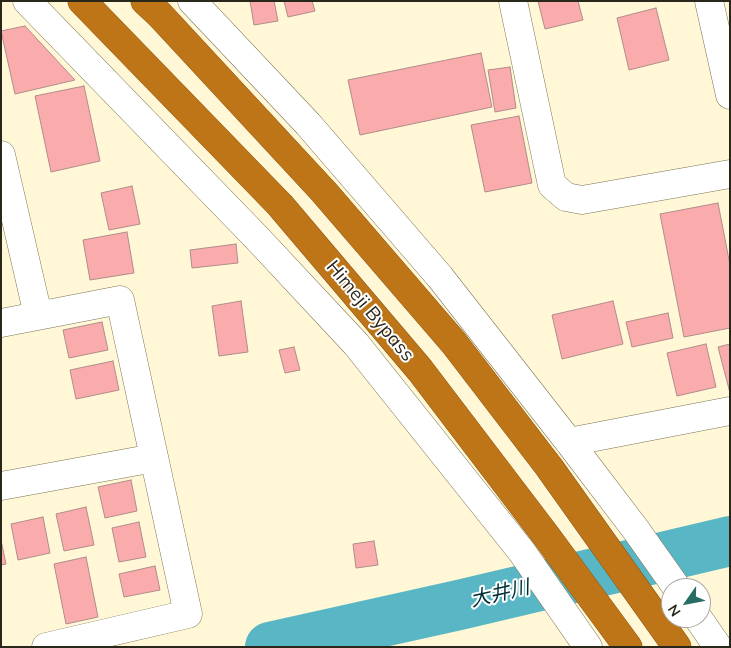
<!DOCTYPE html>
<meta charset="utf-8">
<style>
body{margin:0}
#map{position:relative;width:731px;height:648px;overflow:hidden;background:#fff7d6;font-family:Mulish,sans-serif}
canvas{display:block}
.frame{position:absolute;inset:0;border:2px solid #29261a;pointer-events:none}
.north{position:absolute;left:661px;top:578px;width:50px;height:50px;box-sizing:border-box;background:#fff;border:1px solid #a9a8a3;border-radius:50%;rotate:237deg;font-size:14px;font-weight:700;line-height:20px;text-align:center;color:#29261a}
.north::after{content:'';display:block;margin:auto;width:18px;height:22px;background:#266d63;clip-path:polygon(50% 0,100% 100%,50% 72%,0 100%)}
</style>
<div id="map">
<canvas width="731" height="648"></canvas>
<div class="frame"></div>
<div class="north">N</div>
</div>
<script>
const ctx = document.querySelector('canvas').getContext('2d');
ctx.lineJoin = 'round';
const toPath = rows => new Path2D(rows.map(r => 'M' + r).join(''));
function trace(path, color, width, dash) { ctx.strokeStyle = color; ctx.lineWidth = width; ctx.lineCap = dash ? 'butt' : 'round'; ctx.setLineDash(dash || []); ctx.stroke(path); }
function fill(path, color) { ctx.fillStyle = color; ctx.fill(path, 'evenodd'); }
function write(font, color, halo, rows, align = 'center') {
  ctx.font = font + ' Mulish,"Noto Sans JP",sans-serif'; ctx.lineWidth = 4; ctx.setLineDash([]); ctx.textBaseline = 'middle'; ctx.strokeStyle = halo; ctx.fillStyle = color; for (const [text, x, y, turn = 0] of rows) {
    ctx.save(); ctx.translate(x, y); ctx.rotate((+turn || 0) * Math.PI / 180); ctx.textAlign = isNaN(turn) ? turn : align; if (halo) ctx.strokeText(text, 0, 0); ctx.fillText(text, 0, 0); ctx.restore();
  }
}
trace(toPath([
 [270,647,459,605,730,541]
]), '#59b7c5', 50);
const building = toPath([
 [250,1,274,1,278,21,254,25,250,1],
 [284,1,312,1,315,11,288,17,284,1],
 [538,1,578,1,583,20,545,29,538,1],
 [656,8,669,60,629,70,617,18,656,8],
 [25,26,75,80,15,94,1,31,25,26],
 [481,53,492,107,360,135,348,80,481,53],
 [510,67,516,108,495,112,488,70,510,67],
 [84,86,100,161,51,172,35,96,84,86],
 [519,116,532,183,485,192,471,125,519,116],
 [132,186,140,224,109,230,101,193,132,186],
 [718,203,730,265,730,328,684,337,660,214,718,203],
 [127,232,134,273,90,280,83,240,127,232],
 [236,244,238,263,192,268,190,250,236,244],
 [241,301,248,352,219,356,212,306,241,301],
 [613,301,623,344,562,359,552,315,613,301],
 [668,313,673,338,632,347,626,322,668,313],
 [102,322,108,350,69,358,63,330,102,322],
 [706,344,716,387,677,396,667,353,706,344],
 [730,344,730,393,718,347,730,344],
 [294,347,300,370,285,373,279,350,294,347],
 [113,361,119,390,76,399,70,370,113,361],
 [131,480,137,511,105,518,98,487,131,480],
 [86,507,94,545,64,551,56,514,86,507],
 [43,517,50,553,18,560,11,524,43,517],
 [139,522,146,557,119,562,112,528,139,522],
 [1,540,6,564,1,565,1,540],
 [374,541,378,565,356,568,353,544,374,541],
 [86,557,98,617,66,624,54,564,86,557],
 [155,566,160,590,124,597,119,574,155,566]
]);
fill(building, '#f9acab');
trace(building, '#b08c8b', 1);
const minor = toPath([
 [27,1,257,238,356,344,522,552,588,647],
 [192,1,308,124,440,277,569,442,636,530,677,588],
 [513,1,552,185,566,197,582,200,730,174],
 [709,1,730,95],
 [1,155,38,315],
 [1,323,120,300,188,614,46,647],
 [569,442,730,411],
 [1,486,154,458],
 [698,618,718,647]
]);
const highway = toPath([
 [82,1,280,205,420,370,547,537,628,647],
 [145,1,160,15,324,192,454,343,549,467,677,647]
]);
trace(minor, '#7b7356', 29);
trace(highway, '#8a5919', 29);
trace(minor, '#fff', 28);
trace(highway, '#be7518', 28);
write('19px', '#29261a', '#fff', [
 ["Himeji Bypass",370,311,50]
]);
write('italic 20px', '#002f36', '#fff', [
 ["大井川",500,594,-13]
]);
</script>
